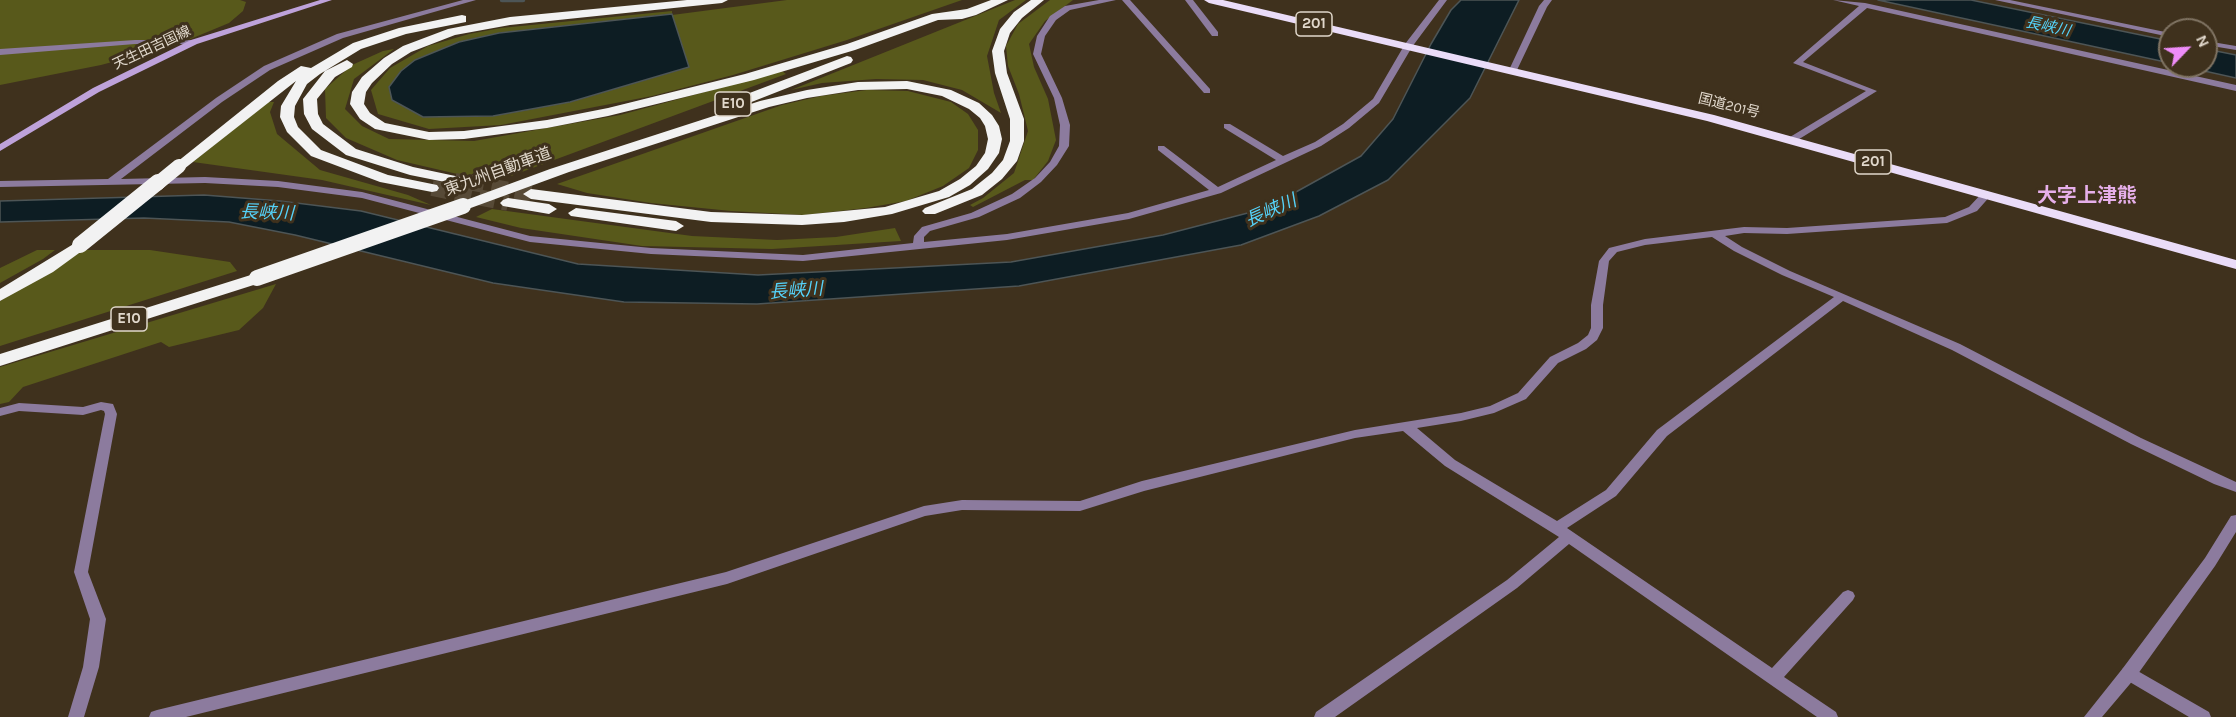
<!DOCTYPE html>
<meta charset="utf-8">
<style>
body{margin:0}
#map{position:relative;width:2236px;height:717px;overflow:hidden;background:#3f311d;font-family:Karla,sans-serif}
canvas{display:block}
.north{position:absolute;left:2158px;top:18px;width:60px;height:60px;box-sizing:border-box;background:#3f311d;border:2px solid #807463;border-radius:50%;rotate:65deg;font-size:16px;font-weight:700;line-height:24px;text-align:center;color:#e1d8cc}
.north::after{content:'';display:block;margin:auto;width:21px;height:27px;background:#ee8cf8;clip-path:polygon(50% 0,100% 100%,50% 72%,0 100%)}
</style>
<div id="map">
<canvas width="2236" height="717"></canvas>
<div class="north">N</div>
</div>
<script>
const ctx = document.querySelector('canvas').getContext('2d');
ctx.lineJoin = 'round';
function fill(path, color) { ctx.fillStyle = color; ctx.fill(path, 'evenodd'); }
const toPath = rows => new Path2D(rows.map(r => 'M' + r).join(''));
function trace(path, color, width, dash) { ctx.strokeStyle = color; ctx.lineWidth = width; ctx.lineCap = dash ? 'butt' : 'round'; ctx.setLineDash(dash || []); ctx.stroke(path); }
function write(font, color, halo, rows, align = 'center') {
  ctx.font = font + ' Karla,"Noto Sans JP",sans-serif'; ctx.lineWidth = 6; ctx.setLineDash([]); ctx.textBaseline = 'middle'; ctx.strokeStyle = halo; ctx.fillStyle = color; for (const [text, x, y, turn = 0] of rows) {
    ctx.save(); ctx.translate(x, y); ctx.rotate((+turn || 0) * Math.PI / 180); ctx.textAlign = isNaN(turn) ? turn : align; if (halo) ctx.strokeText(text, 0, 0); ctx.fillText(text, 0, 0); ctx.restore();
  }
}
fill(toPath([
 [0,0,240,0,246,2,243,11,229,23,176,45,101,65,0,85],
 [787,0,962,0,847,40,733,75,652,96,501,125,429,129,378,114,371,90,390,68,428,46,469,34,501,28,672,11,672,14,499,33,459,42,415,60,423,117,493,116,570,102,689,67,672,15],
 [1015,0,1026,0,999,20,987,56,994,93,1001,113,962,90,923,80,876,79,822,83,791,90],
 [1050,0,1073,0,1045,21,1029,44,1034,67,1048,99,1056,140,1048,161,1033,180,1025,180,973,207,970,205,983,198,1014,173,1028,131,1019,94,1008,66,1006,46,1018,24],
 [394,49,354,79,345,109,362,126,389,139,474,141,620,115,782,71,786,74,511,176,486,170,466,176,397,160,346,138,326,118,325,89,352,65,383,51],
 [867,90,908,91,951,102,968,114,978,130,978,150,969,168,943,186,906,201,866,208,804,215,731,211,651,203,587,193,557,184,782,105,821,96],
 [268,102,274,102,270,112,277,134,320,170,408,195,431,205,322,180,193,162],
 [492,209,692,236,777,240,836,237,895,228,901,241,772,249,642,246,521,228,476,217],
 [37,250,55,250,43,259,0,283,0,268],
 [83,250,150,250,230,262,237,271,0,346,0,301],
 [276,284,263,308,239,330,169,347,161,342,23,387,9,402,0,404,0,367]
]), '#58591b');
const water = toPath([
 [1461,0,1519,0,1470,98,1388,180,1319,216,1241,245,1019,286,757,304,624,302,493,283,295,235,229,222,144,218,0,222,0,201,204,195,280,201,361,211,578,264,758,275,1011,262,1163,235,1267,208,1361,156,1393,119,1431,44,1451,10,1461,0],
 [1878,0,1971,0,2170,41,2170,63,1878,0],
 [672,14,689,67,570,102,493,116,423,117,392,100,389,87,401,71,415,60,459,42,499,33,672,14],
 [2206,49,2236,55,2236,78,2182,66,2206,66,2206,49]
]);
fill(water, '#0d1d23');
trace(water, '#4d5556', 1.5);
trace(toPath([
 [502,0,523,0]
]), '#4d5556', 4.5);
trace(toPath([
 [455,180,476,184]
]), '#574a37', 14, [14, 7]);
trace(toPath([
 [468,182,531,194],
 [432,188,508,203]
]), '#574a37', 16, [16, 8]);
fill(toPath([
 [463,0,476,0,343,38,270,70,222,102,121,179,205,177,278,181,362,192,530,236,651,248,803,255,913,243,914,236,922,227,971,213,1012,194,1035,178,1050,162,1059,146,1060,125,1054,98,1033,54,1037,36,1050,16,1065,6,1099,0,1116,0,1070,10,1056,20,1045,36,1041,54,1062,98,1070,125,1069,146,1057,165,1041,182,1020,198,979,217,930,231,924,237,924,242,1007,234,1128,213,1209,190,1158,150,1158,146,1164,146,1218,187,1276,160,1224,128,1224,124,1230,124,1283,156,1315,142,1343,124,1373,99,1405,44,1439,0,1447,0,1412,47,1379,103,1349,128,1321,146,1221,193,1129,219,1007,240,803,261,651,254,530,242,362,198,278,187,205,183,0,187,0,181,108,179,216,98,264,66,337,34,463,0],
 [1122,0,1130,0,1210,89,1210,93,1204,93,1122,0],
 [1185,0,1193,0,1218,32,1218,36,1212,36,1185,0],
 [1544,0,1552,0,1547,7,1517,70,1510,72,1509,70,1539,6,1544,0],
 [1833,0,1865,3,2236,85,2236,91,1867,8,1803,62,1877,91,1796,141,1790,141,1790,137,1866,91,1793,63,1859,6,1833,0],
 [1995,0,2010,0,2170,33,2170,37,1995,0],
 [135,40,194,40,198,42,194,44,135,44,0,55,0,49,135,40],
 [2206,41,2236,46,2236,50,2206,45,2206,41],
 [1987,191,1992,194,1977,211,1947,223,1787,234,1744,233,1725,236,1742,247,1790,271,1960,344,2141,438,2236,482,2236,492,2214,484,2131,444,1952,350,1843,301,1667,436,1616,496,1567,528,1772,668,1843,592,1848,590,1853,592,1855,596,1853,600,1784,677,1836,712,1838,717,1817,717,1569,544,1517,588,1335,717,1314,717,1316,712,1507,580,1559,537,1445,466,1403,431,1355,438,1144,491,1080,511,962,510,925,516,727,584,186,717,149,717,151,712,157,710,726,572,924,506,962,500,1080,501,1142,481,1355,430,1461,413,1490,406,1518,393,1550,357,1578,343,1588,335,1591,328,1591,305,1599,261,1609,248,1645,239,1744,227,1787,228,1945,217,1969,207,1983,192,1987,191],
 [1712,237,1734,251,1782,275,1834,297,1657,430,1606,490,1557,521,1455,460,1417,428,1461,421,1494,413,1526,399,1558,363,1586,349,1597,340,1603,328,1603,305,1609,261,1617,252,1645,245,1712,237],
 [101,402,113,404,117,414,88,572,106,619,99,667,84,717,68,717,83,667,90,619,74,572,105,414,104,411,101,410,83,415,19,411,0,416,0,408,19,403,83,407,101,402],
 [2129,666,2209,712,2211,717,2189,717,2123,678,2121,673,2123,668,2129,666]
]), '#8c7b9e');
fill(toPath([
 [2236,515,2236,532,2215,566,2135,678,2102,717,2084,717,2123,668,2205,558,2231,516,2236,515]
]), '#8c7b9e');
fill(toPath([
 [320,0,332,0,197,44,99,92,0,151,0,144,93,88,191,40,320,0]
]), '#bea2da');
fill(toPath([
 [1204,0,1223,0,1714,115,2236,260,2236,269,1707,121,1209,3,1204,0]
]), '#eadcf8');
fill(toPath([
 [687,0,728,0,722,3,510,25,455,35,411,52,392,64,372,83,366,92,364,104,370,113,385,123,429,132,464,131,547,120,608,108,745,74,847,44,932,14,967,9,991,0,1008,0,976,15,962,19,938,20,855,50,754,80,608,116,547,128,464,139,429,140,375,129,360,119,350,104,352,92,362,77,384,58,403,46,448,29,510,17,687,0],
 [1031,0,1044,0,1022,18,1010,33,1004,51,1007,73,1024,119,1024,141,1017,161,1002,179,982,195,935,214,925,214,922,211,925,208,972,189,992,173,1003,160,1010,141,1010,119,995,73,992,51,1000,29,1014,12,1031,0],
 [462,15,466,16,466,22,406,34,361,49,320,74,307,84,295,106,294,117,298,127,321,150,388,175,437,185,439,188,437,191,432,192,380,182,311,156,287,132,280,117,281,106,296,81,184,169,174,169,172,166,278,81,301,66,311,68,353,43,399,28,462,15],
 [847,56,851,57,853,60,851,63,749,103,739,103,737,100,739,97,847,56],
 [347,60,353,64,352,67,335,77,317,99,318,114,323,124,356,149,413,167,460,177,462,180,460,183,455,184,410,175,346,155,312,129,304,114,303,99,325,71,347,60],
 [907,81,951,90,979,103,992,115,999,126,1002,139,999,153,988,169,970,185,949,197,892,214,844,222,802,225,711,222,531,199,523,194,531,189,711,212,802,215,885,207,939,191,960,179,976,166,985,153,988,139,985,126,980,118,969,109,942,96,907,89,858,90,807,98,769,107,569,172,468,209,458,209,455,206,458,203,550,169,760,101,807,90,858,82,907,81],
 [508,198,549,204,557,209,549,214,503,206,500,203,503,200,508,198],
 [576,208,676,221,684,226,676,231,571,216,568,213,576,208],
 [80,240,88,245,86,248,53,272,0,301,0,289,80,240],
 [257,273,263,274,265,278,263,282,0,366,0,354,257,273]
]), '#f2f2f2');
trace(toPath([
 [157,184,179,166]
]), '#f2f2f2', 14);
trace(toPath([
 [80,245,158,182],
 [257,278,463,206]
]), '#f2f2f2', 16);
write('14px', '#e1d8cc', '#3f311d', [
 ["天生田吉国線",152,48,-25],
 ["国道201号",1729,106,14]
]);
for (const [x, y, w] of [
 [1314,24,36],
 [733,104,36],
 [1873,162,36],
 [129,319,36]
]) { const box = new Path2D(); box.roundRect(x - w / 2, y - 12, w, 24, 4.5); ctx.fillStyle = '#3f311d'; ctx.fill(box); trace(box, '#e1d8cc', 1.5); }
write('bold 15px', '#e1d8cc', null, [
 ["201",1314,24],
 ["E10",733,104],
 ["201",1873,162],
 ["E10",129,319]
]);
write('italic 15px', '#55d3fa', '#3f311d', [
 ["長峡川",2048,27,12]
]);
write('16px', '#e1d8cc', '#3f311d', [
 ["東九州自動車道",498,172,-20]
]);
write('italic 18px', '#55d3fa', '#3f311d', [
 ["長峡川",1271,211,-24],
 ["長峡川",267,213,2],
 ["長峡川",796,291,-4]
]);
write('bold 20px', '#e6afea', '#3f311d', [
 ["大字上津熊",2087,196]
]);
</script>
